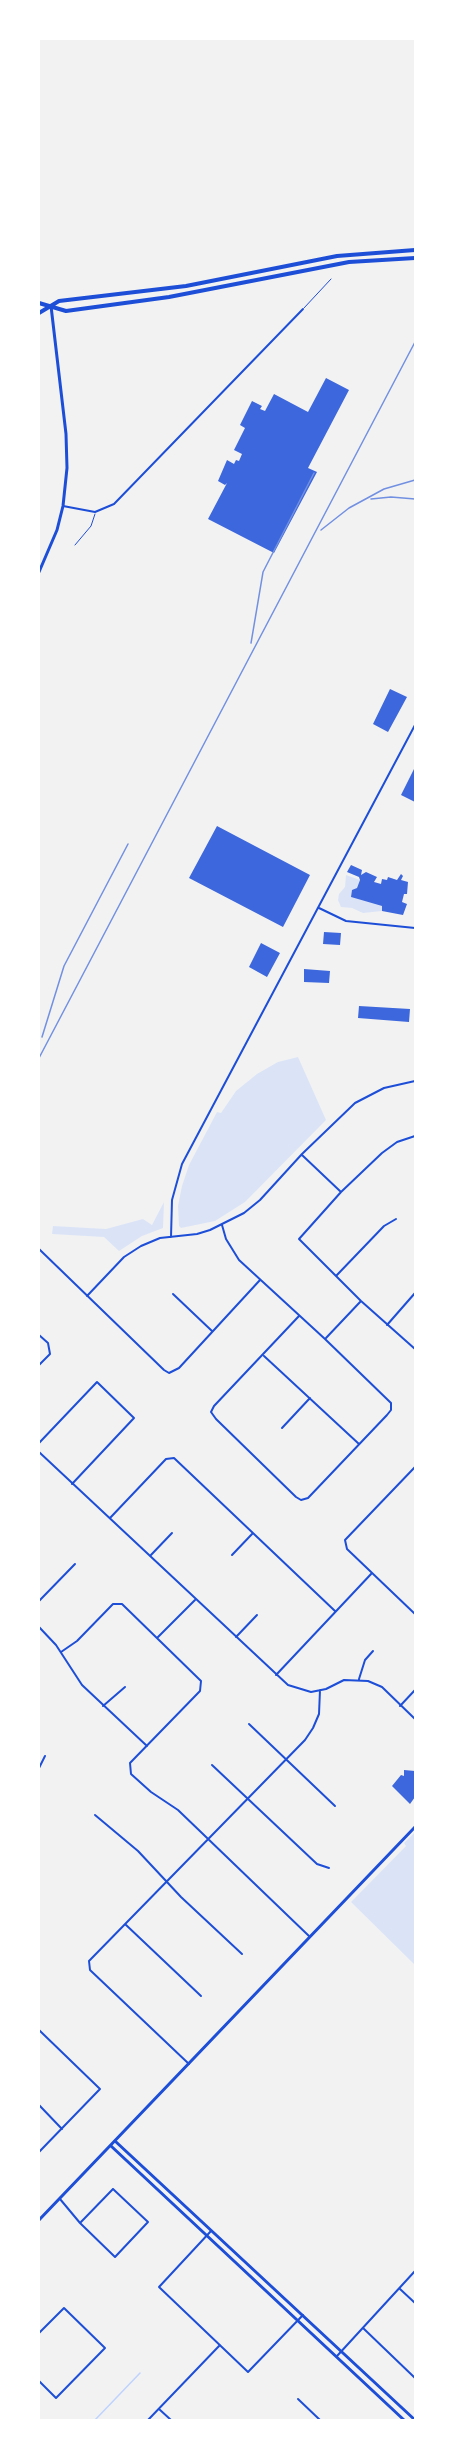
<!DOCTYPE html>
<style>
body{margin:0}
#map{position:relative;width:454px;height:2459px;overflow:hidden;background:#f2f2f2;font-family:"Golos Text",sans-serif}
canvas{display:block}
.frame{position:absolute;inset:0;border:40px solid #fff;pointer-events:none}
</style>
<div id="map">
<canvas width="454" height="2459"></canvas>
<div class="frame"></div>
</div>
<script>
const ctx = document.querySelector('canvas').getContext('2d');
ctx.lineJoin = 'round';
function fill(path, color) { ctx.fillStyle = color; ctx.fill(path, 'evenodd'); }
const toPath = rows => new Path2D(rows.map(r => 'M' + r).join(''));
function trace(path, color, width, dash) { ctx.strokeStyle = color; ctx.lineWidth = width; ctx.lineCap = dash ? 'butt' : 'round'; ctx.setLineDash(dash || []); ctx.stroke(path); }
fill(toPath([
 [346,875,360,880,357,888,352,891,351,897,382,906,382,911,363,913,352,908,341,907,338,900,339,894,345,887],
 [298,1057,326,1120,245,1202,215,1221,181,1228,179,1226,178,1206,182,1186,189,1165,217,1112,221,1113,236,1091,257,1074,278,1062],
 [164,1202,163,1228,142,1236,119,1251,104,1237,52,1234,53,1226,106,1229,143,1219,152,1225],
 [415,1832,415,1965,351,1902,406,1846,404,1843]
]), '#dbe4f7');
trace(toPath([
 [95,2420,140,2373]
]), '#bfd3fe', 1.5);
fill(toPath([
 [326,378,349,390,308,468,317,472,274,553,208,519,227,483,225,485,218,481,227,460,234,464,236,460,239,461,242,454,234,450,245,428,240,425,252,401,262,406,260,409,265,411,274,394,308,412],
 [390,689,407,697,388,732,373,724],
 [415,767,415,802,401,795],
 [217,826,310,875,283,927,189,878],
 [351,865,362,870,361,875,366,872,377,877,374,882,381,884,382,879,387,880,388,877,397,880,401,874,403,876,401,880,408,882,407,894,404,894,402,902,407,904,403,915,382,911,382,906,351,897,352,890,357,888,360,880,359,877,347,872],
 [324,932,341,933,340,945,323,944],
 [261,943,280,953,267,977,249,967],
 [304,969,330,971,329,983,304,982],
 [359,1006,410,1009,409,1022,358,1018],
 [404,1770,415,1771,415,1797,410,1804,392,1786,401,1775,404,1776]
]), '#3d67dc');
trace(toPath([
 [304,308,331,279],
 [75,545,91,526,95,514]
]), '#1d4ed8', 1);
trace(toPath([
 [63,506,95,512,114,504,303,309],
 [319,908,346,921,415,928],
 [415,1136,397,1142,382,1153,341,1192,299,1239,361,1301,415,1349],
 [302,1155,341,1192],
 [222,1225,226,1239,239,1260,325,1339,391,1403,391,1410,387,1415,308,1498,301,1500,296,1497,216,1419,211,1412,214,1406,299,1316],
 [171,1237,172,1200,182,1164,415,725],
 [39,1249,164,1370,169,1373,179,1368,260,1280],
 [336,1276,384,1226,396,1219],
 [173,1294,212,1331],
 [87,1296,124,1257,141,1246,160,1238,197,1234,210,1230,244,1213,260,1200,302,1154,355,1103,384,1088,415,1081],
 [387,1325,415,1293],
 [39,1335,48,1343,50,1354,39,1365],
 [326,1338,361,1301],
 [264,1356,359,1444],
 [282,1428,310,1398],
 [39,1443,97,1382,134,1418,72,1484],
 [39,1452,288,1685,311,1692,326,1689,344,1680,368,1681,382,1687,415,1719],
 [415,1467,345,1540,347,1549,415,1614],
 [110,1518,166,1459,174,1458,335,1611],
 [232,1555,253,1533],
 [150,1556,172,1533],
 [39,1601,75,1564],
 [39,1627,56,1645,82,1685,147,1746],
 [236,1637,257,1615],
 [157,1638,195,1600],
 [61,1652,77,1641,113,1604,122,1604,201,1681,200,1691,130,1763,131,1774,151,1792,178,1810,310,1937],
 [276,1675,372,1573],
 [359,1679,365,1660,373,1651],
 [103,1706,125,1687],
 [400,1706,415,1690],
 [249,1724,335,1806],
 [212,1765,317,1864,329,1868],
 [39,1768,45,1756],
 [95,1815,138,1851,181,1897,242,1954],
 [125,1924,201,1996],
 [39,2030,100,2089,39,2152],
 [189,2064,90,1970,89,1961,305,1740,313,1728,319,1714,320,1690],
 [39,2105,62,2129],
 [113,2189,148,2222,115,2257,80,2223,113,2189],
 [60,2199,80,2223],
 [211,2231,159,2287,248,2372,303,2315],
 [400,2289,415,2303],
 [363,2328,415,2378],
 [39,2333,64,2308,105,2348,56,2398,39,2381],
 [337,2356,415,2271],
 [298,2399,320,2420],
 [159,2409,171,2420],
 [148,2420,220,2345]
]), '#1d4ed8', 2);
trace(toPath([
 [115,2141,415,2420],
 [111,2146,404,2420]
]), '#1d4ed8', 3);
trace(toPath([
 [39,572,57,530,63,506,67,468,66,434,51,306],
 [39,2220,415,1827]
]), '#1d4ed8', 3);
trace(toPath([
 [39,303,66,311,169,297,349,262,415,258],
 [39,313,59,301,186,286,337,256,415,250]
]), '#1d4ed8', 4);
trace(toPath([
 [371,499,391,497,415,499],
 [321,530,349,508,384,489,415,480],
 [251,643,263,572,314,473],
 [42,1037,64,966,128,844],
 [39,1058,415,342]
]), '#7290e2', 1.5);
</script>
